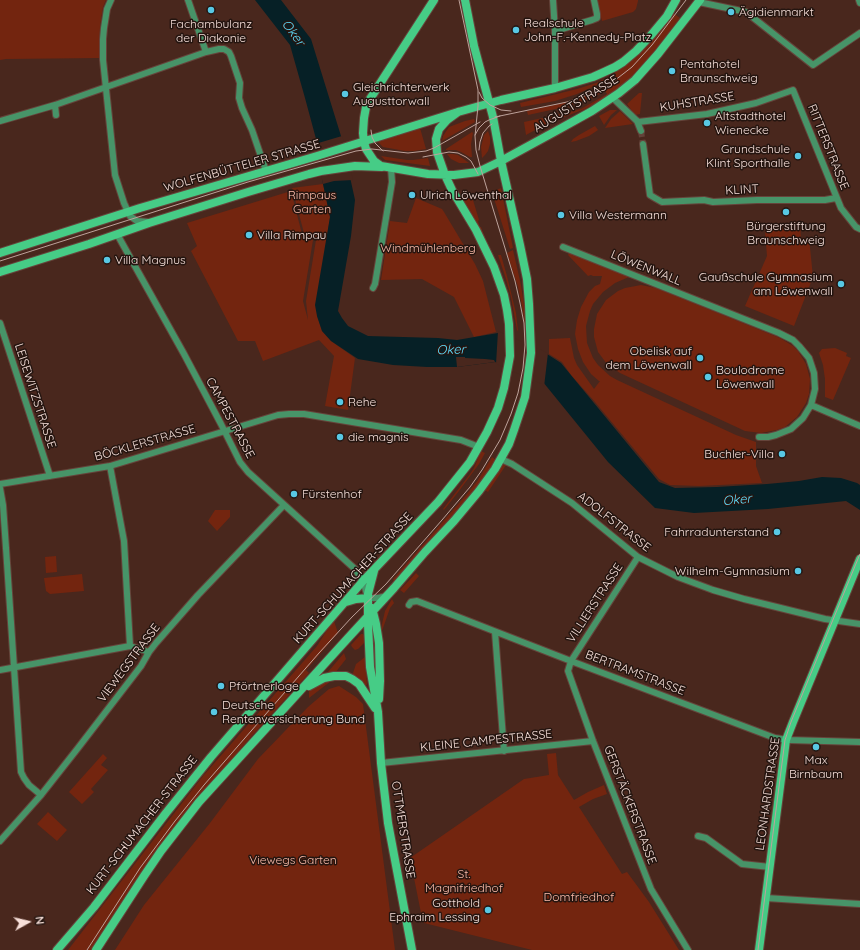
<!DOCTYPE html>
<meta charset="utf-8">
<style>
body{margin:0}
#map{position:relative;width:860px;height:950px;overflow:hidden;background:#49271d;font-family:Quicksand,sans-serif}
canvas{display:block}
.north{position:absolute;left:8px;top:902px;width:40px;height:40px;-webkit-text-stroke:3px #241510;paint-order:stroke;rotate:82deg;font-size:11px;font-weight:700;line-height:16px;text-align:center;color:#f7dfd9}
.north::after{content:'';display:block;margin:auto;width:14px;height:18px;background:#f7dfd9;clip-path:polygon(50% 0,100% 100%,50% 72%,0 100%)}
</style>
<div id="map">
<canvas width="860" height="950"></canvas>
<div class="north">N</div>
</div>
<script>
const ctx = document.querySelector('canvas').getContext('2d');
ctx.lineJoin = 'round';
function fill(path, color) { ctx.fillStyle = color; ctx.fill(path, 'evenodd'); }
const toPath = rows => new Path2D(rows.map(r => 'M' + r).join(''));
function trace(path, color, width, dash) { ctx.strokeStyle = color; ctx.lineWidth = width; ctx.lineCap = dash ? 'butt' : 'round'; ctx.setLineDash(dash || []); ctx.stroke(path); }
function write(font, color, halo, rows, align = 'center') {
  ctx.font = font + ' Quicksand,sans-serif'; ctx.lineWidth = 3; ctx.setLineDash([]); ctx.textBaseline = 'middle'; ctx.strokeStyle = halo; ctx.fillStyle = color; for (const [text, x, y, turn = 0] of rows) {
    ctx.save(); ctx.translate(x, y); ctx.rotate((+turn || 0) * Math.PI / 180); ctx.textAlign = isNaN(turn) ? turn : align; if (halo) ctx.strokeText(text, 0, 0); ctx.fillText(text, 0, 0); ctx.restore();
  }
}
fill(toPath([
 [0,0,106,0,103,7,100,26,99,58,6,59,0,60],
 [597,0,638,0,638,1,636,9,633,12,602,21,597,2],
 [673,13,680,18,646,62,636,74,626,84,598,102,585,109,548,123,526,135,524,122,561,114,581,109,607,94,605,91,591,98,569,106,528,115,527,111,555,105,577,99,602,86,601,83,577,94,555,101,521,107,520,103,577,89,596,83,610,76,627,64,648,45,665,25],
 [639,93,642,93,640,114,635,115,627,104],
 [610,110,617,110,611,115,604,125,599,116],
 [620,111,633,124,605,128,611,119],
 [474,119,475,122,442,141,443,136,449,127,465,121],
 [595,126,598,130,589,136,576,141,571,142,573,139,579,135],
 [420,128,426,149,414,151,405,151,383,147,377,141],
 [488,131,490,137,490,144,488,151,485,155,482,158,481,147,484,135],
 [472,132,473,133,471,144,472,157,470,157,461,152,456,150,446,150,446,149],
 [447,154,453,154,458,155,469,163,459,163,451,159],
 [381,156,407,160,413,160,428,158,430,166,385,160],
 [323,184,330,217,324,258,317,316,322,331,331,341,355,358,348,410,325,406,334,356,319,340,263,361,255,341,238,341,191,251,197,246,187,223,291,191,302,234,313,240,303,301,308,320,306,301,316,240,304,233,292,188],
 [501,188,513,248,510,249,492,192],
 [471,197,473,200,479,220,478,221,480,227,481,227,487,243,462,198],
 [416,198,442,209,444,212,475,264,483,281,496,332,474,337,454,297,422,279,381,280,390,221,407,223],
 [800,226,801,238,809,238,813,277,794,326,745,306,767,256,765,231],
 [513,250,521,285,525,311,527,333,526,332,522,306,518,287,507,253],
 [569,253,629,277,615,283,603,292,593,304,590,311,586,326,587,343,593,358,598,365,610,376,617,380,736,435,756,442,756,466,762,483,699,486,670,485,659,479,595,402,571,375,562,362,549,354,549,339,570,338,574,358,577,365,594,389,600,381,599,381,591,374,583,362,578,349,575,334,577,320,581,307,589,292,595,286,600,284,602,276,593,276,591,275,588,276,568,255],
 [498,255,501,255,507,276,516,313,518,331,517,330,511,297,506,279],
 [641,285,656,288,780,338,793,346,798,351,806,364,810,379,809,394,806,403,797,417,785,427,777,430,761,433,745,431,620,373,607,364,598,352,594,337,594,329,597,314,606,300,618,291,625,288],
 [835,348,847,353,846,356,851,358,833,400,825,397,825,379,823,365,819,353,822,349],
 [481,451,485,453,479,464,459,491,444,510,443,509,470,474,474,468],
 [492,457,496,460,481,482,455,516,394,582,393,579,466,495,478,480],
 [503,465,506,465,488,492,485,490,500,467],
 [215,510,230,510,230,517,217,531,208,521],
 [56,556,57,572,46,573,45,557],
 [416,573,419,576,404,593,400,590],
 [82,574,84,591,50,594,46,591,44,578],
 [392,599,394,603,390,608,382,631,382,624,385,611],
 [334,621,338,633,306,670,309,673,250,738,183,817,155,853,134,884,91,950,68,950,203,776,317,646,329,627],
 [361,634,363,634,364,635,364,643,358,649,355,650,352,647,351,645],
 [344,653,346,659,335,673,327,674,327,673],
 [365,657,367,684,366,686,364,686,352,676,356,664],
 [333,678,331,681,309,698,309,690,312,687],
 [339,686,356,697,363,704,395,950,115,950,144,905,210,823,258,759,308,707,329,689],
 [556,753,558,775,574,800,588,792,604,785,607,794,593,799,579,807,622,874,627,872,649,902,679,950,532,950,424,923,421,913,410,858,524,779,549,775,547,754],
 [103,754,107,758,101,765,108,770,91,789,94,792,82,804,69,792],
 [48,812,67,830,57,841,37,824]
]), '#73250f');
fill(toPath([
 [255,0,281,0,311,39,341,136,355,200,351,236,338,311,342,318,348,326,368,336,438,338,457,340,498,333,547,354,561,363,659,482,675,488,717,487,767,484,799,481,822,477,841,478,857,483,860,485,860,510,846,501,768,509,694,513,655,508,608,462,543,382,495,362,457,367,427,367,393,365,358,359,331,341,322,331,317,316,315,305,330,217,323,184,319,150,305,98,290,45]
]), '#062026');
fill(toPath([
 [342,136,346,148,353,180,334,181,323,184,315,144],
 [498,331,548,353,544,387,542,384,496,364],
 [456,357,465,357,465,358,485,359,494,360,495,362,457,367]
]), '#49271d');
trace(toPath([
 [641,131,643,144]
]), '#634339', 6, [6, 3]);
const street = toPath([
 [111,0,107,9,104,28,103,39,103,60,115,175,124,203,130,216,137,221,148,222],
 [188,0,206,52],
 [553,0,555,31,555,88],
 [859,0,860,3],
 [699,2,746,12,813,65,860,33],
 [555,31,592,20,597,18,597,14,594,0],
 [613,98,637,121,641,131],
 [56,115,55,105,206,52,219,49,224,49,229,52,231,56,240,83,239,98,242,108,252,130,266,171],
 [0,121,55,105],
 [638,122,707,114,756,103,793,90,841,208,856,227,860,229],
 [643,144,650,195,655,198,662,202,704,200,713,202,757,200,825,200,836,198],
 [117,234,184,354,221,424,240,462,248,472,355,569,363,581,368,598,378,598,387,596],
 [563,247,779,333,793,340,799,346,809,358,814,373,815,389,811,405,803,418,791,429,776,435,768,437,759,437],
 [373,288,375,284,392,182,391,168],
 [0,323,50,476],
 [811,405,860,426],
 [501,459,512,464,572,503,638,557,678,577,713,590,744,599,825,619,860,624],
 [110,466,124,541,130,646,149,652],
 [0,484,110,466,278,415,289,414,304,414,461,440,479,447],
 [0,488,3,505,6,548,21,772,24,778,29,785,41,795],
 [638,557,571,661,568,671,593,741,651,889,688,950],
 [409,605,411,602,417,601,571,661,775,738,788,740,860,742],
 [495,632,504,751],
 [0,670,130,646],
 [381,763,593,741],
 [698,836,706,838,742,864,770,867],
 [0,841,41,795,78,748,141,666,149,652,156,643,198,595,284,505],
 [766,898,860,904]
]);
const secondary = toPath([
 [434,0,370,99,366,107,364,118,363,133,364,142,366,149,374,161,381,166,428,174,454,175,478,172,501,161,556,131,592,111,619,93,635,80,658,54,700,0],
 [0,253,140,208,317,156,458,112,501,100,555,88,593,77,602,73,615,67,623,62,636,51,652,34,667,16,676,0],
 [0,272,89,244,149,223,248,192,309,174,321,171,355,166,382,167],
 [374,571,368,594,368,624,370,667,378,712,381,763,388,823,412,950],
 [346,602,356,599,368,598],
 [372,608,376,624,379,643,380,681,379,699],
 [309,686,324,678,334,676,346,676,352,679,359,684,375,708],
 [57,950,94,907,166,813,211,757,363,581,438,502,470,462,487,432,498,408,504,388,510,356,509,324,507,310,504,295,494,267,476,230,452,190,445,175,437,152,436,139,439,129,447,120,458,112],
 [96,950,144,876,161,851,199,802,348,638,394,588,425,552,454,521,479,491,495,469,509,444,514,430,525,397,531,353,529,304,527,279,520,245,501,161,493,117,474,46,465,0],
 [759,950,786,740,793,722,860,559]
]);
trace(street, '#65443b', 8);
trace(secondary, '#65443b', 10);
trace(street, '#479468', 6);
trace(secondary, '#46cc86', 8);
trace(toPath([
 [479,92,482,98,490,105,501,110,511,111],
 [495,117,567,102,590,94,614,81,632,67,652,45,686,0],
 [371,130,372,137,375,143,383,151],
 [475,135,479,128,485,122,489,120,500,116],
 [479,150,480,142,483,133,489,126,492,124],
 [423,157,449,152,458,153,466,157,471,161,478,174],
 [0,261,248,182,356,151,372,149,408,153,426,151,434,148,480,122],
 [87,950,140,868,175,821,204,785,319,653,352,617,386,584,442,520,470,487,482,470,500,440,511,414,518,393,523,368,525,345,524,323,520,303,515,281,480,166,476,150,475,136,478,106,478,90,459,0],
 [758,950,785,740,791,722,860,554]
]), '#bda29b', 1);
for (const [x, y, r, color] of [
 [211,10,4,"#58c8e4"],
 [731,12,4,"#58c8e4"],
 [516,30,4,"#58c8e4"],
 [672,71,4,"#58c8e4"],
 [345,94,4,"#58c8e4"],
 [707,123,4,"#58c8e4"],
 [798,156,4,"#58c8e4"],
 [412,195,4,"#58c8e4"],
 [786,212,4,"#58c8e4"],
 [561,215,4,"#58c8e4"],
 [249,235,4,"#58c8e4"],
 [107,260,4,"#58c8e4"],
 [841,284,4,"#58c8e4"],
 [700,358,4,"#58c8e4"],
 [708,377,4,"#58c8e4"],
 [340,402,4,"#58c8e4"],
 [340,437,4,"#58c8e4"],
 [782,454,4,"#58c8e4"],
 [294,494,4,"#58c8e4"],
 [777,532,4,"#58c8e4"],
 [798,571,4,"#58c8e4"],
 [221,686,4,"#58c8e4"],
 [214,712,4,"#58c8e4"],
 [816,747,4,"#58c8e4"],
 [488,910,4,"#58c8e4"]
]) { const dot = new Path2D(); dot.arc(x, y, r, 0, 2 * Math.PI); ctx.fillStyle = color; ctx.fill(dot); trace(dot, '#241510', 1.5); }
write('12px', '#f7dfd9', '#241510', [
 ["Ägidienmarkt",739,12],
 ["Realschule",524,23],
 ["John-F.-Kennedy-Platz",524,37],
 ["Fachambulanz",211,24,"center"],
 ["der Diakonie",211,38,"center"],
 ["Pentahotel",680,64],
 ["Braunschweig",680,78],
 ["Gleichrichterwerk",353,87],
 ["Augusttorwall",353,101],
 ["Altstadthotel",715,116],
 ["Wienecke",715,130],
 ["Grundschule",790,149,"right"],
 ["Klint Sporthalle",790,163,"right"],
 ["Ulrich Löwenthal",420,195],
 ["Villa Westermann",569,215],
 ["Bürgerstiftung",786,226,"center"],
 ["Braunschweig",786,240,"center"],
 ["Villa Rimpau",257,235],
 ["Villa Magnus",115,260],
 ["Gaußschule Gymnasium",833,277,"right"],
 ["am Löwenwall",833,291,"right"],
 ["Obelisk auf",692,351,"right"],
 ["dem Löwenwall",692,365,"right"],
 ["Boulodrome",716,370],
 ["Löwenwall",716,384],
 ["Rehe",348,402],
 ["die magnis",348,437],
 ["Buchler-Villa",774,454,"right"],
 ["Fürstenhof",302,494],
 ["Fahrradunterstand",769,532,"right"],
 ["Wilhelm-Gymnasium",790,571,"right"],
 ["Pförtnerloge",229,686],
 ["Deutsche",222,705],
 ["Rentenversicherung Bund",222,719],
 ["Max",816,760,"center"],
 ["Birnbaum",816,774,"center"],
 ["Gotthold",480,903,"right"],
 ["Ephraim Lessing",480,917,"right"]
], 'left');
write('12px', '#f7dfd9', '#241510', [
 ["KUHSTRASSE",697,102,-9],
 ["AUGUSTSTRASSE",576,104,-32],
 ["RITTERSTRASSE",828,147,68],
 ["WOLFENBÜTTELER STRASSE",242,166,-16],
 ["KLINT",742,190,-3],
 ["LÖWENWALL",646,268,22],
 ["LEISEWITZSTRASSE",35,396,72],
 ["CAMPESTRASSE",230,418,62],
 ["BÖCKLERSTRASSE",145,443,-16],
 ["ADOLFSTRASSE",614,522,38],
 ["KURT-SCHUMACHER-STRASSE",353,578,-48],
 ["VILLIERSTRASSE",595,603,-57],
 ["VIEWEGSTRASSE",129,663,-53],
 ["BERTRAMSTRASSE",635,673,21],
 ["KLEINE CAMPESTRASSE",486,741,-6],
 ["LEONHARDSTRASSE",768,794,-82],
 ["GERSTÄCKERSTRASSE",630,805,69],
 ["KURT-SCHUMACHER-STRASSE",142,825,-52],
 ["OTTMERSTRASSE",403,830,81]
]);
write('12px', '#fdbcaa', '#241510', [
 ["Rimpaus",312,195],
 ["Garten",312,209],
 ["Windmühlenberg",428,248],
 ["Viewegs Garten",293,860],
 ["St.",464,874],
 ["Magnifriedhof",464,888],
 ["Domfriedhof",579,897]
]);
write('italic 13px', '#5ddcfb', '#241510', [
 ["Oker",293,33,53],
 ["Oker",451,350,-1],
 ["Oker",737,500,-5]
]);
</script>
